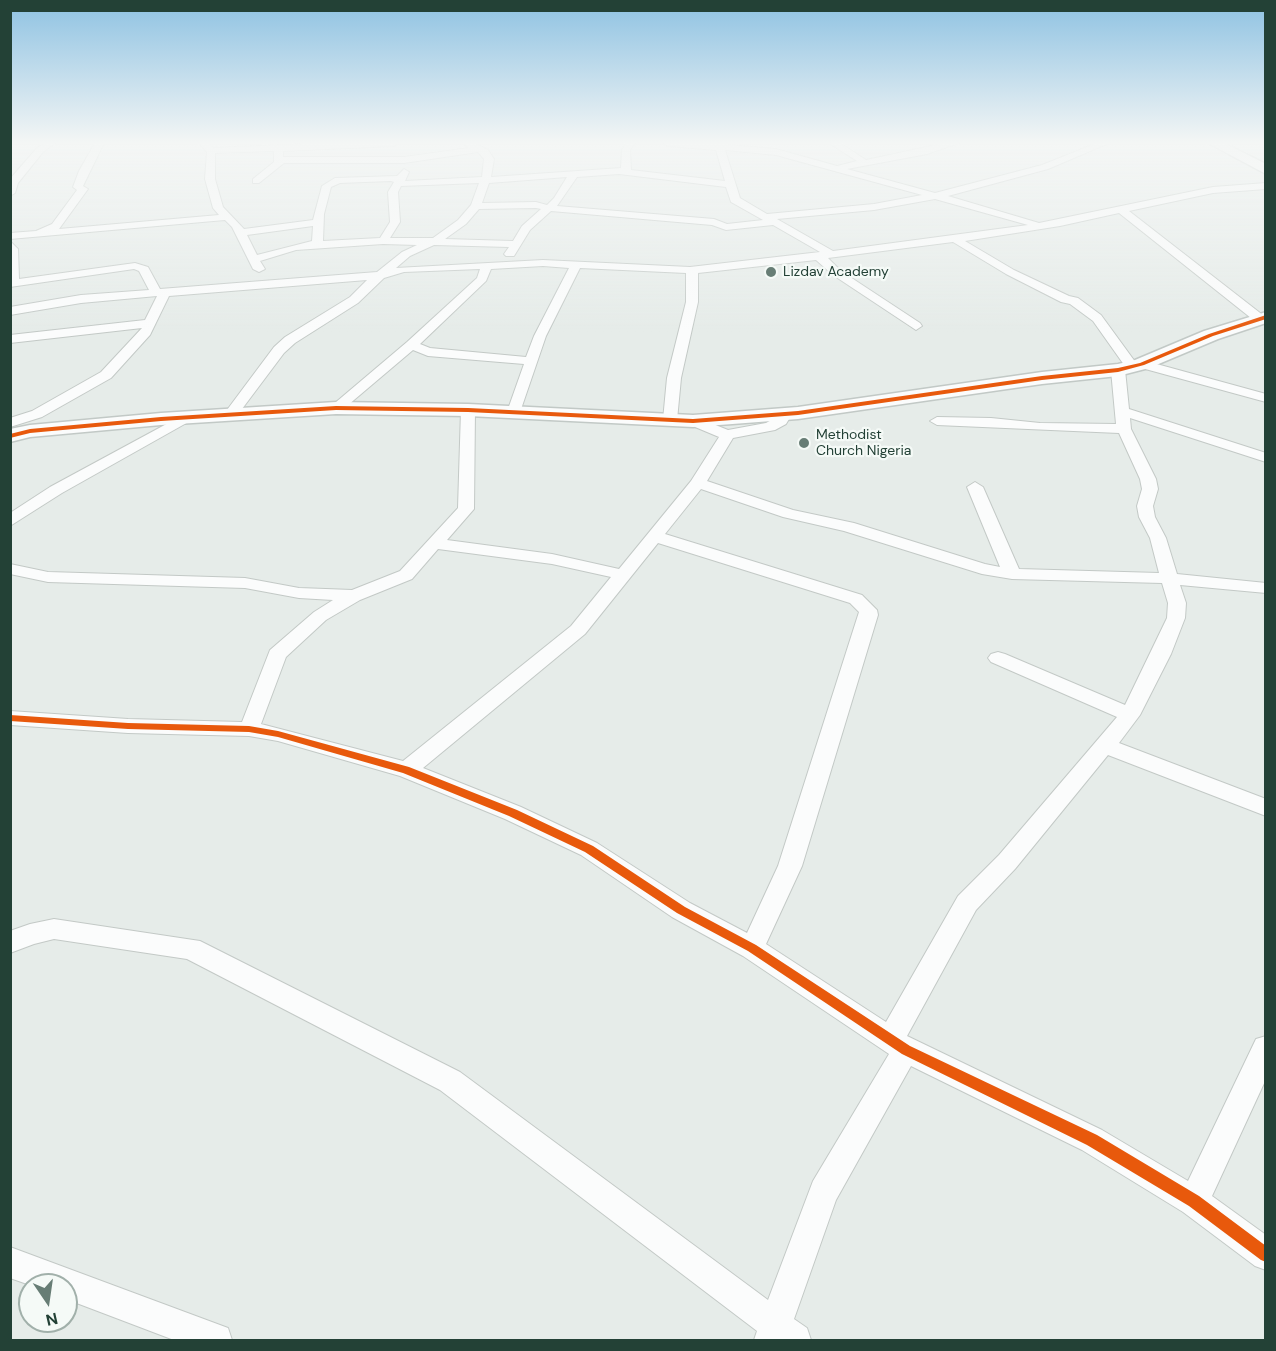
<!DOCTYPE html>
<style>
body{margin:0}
#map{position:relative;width:1276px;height:1351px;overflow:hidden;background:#e6ece9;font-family:"DM Sans",sans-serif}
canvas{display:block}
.frame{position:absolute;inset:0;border:12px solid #234136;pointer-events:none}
.north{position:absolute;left:18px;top:1273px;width:60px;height:60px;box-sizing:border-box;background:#f5faf7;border:2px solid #a1b0aa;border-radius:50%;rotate:167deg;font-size:16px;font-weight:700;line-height:24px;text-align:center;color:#234136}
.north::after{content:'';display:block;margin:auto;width:21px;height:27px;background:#677d75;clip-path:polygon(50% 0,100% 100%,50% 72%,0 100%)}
</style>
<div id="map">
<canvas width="1276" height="1351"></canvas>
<div class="frame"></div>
<div class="north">N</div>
</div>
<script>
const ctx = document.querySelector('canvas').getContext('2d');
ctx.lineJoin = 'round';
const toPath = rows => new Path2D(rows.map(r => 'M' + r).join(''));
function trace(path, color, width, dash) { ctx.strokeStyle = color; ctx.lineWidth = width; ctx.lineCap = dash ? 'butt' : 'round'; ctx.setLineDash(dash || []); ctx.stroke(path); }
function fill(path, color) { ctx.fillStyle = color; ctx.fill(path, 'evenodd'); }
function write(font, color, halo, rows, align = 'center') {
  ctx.font = font + ' "DM Sans",sans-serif'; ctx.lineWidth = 4.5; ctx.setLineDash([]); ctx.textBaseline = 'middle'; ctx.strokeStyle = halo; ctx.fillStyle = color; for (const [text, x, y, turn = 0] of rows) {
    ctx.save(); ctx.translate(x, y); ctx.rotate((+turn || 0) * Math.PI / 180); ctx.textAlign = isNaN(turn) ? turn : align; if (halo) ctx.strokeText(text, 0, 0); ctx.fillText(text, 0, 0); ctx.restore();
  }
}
const street = toPath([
 [45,143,55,143,43,152,18,183,15,193,10,196,10,179,37,148,45,143],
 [95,143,104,143,83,186,88,189,59,229,219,215,213,208,205,179,207,152,199,143,208,143,213,148,329,143,398,143,394,146,283,151,283,157,404,157,469,148,462,143,474,143,488,150,494,159,491,177,621,168,622,150,626,143,635,143,630,150,631,170,725,181,716,150,668,146,664,143,730,143,728,145,776,149,837,166,857,161,829,143,840,143,866,160,945,143,959,143,927,154,847,169,935,193,1042,165,1097,143,1109,143,1048,169,948,196,1039,223,1213,187,1266,183,1266,189,1213,193,1129,211,1264,316,1264,322,1256,322,1119,213,1060,226,965,241,1014,270,1069,296,1078,298,1101,315,1136,363,1142,360,1266,394,1266,402,1138,367,1132,370,1127,369,1093,321,1070,304,1061,302,1006,274,953,242,828,258,841,271,920,323,922,326,916,330,833,275,816,260,698,273,698,302,681,378,677,420,670,424,663,420,667,378,686,302,686,273,580,268,546,336,519,415,509,415,507,412,524,364,428,356,413,350,341,411,331,411,329,408,407,342,477,278,480,269,404,272,384,278,358,303,295,343,284,353,236,417,231,418,224,414,274,347,285,337,350,297,367,280,169,296,150,335,111,378,42,417,10,427,10,418,32,411,101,372,142,328,10,343,10,335,145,320,157,296,81,303,10,315,10,307,81,295,149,290,139,271,134,269,10,287,10,241,18,249,19,279,135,263,148,267,160,289,377,272,402,252,417,245,383,244,296,250,260,261,265,269,259,272,253,269,232,227,225,220,10,239,10,233,36,231,52,224,77,190,73,187,79,171,95,143],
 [725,150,776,155,922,195,874,204,767,214,740,198,725,150],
 [274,151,274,162,253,179,253,183,259,183,284,163,404,163,478,152,484,159,482,177,405,181,409,172,404,169,397,176,335,178,322,186,313,220,244,229,223,207,215,179,215,153,274,151],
 [619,174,726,187,731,202,763,220,727,224,714,219,557,206,577,177,619,174],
 [567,177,554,198,547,205,536,202,482,203,489,183,567,177],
 [391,181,394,182,388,192,390,222,380,238,323,241,324,214,331,187,340,183,391,181],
 [479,183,471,205,458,220,433,238,390,238,400,222,398,192,401,186,479,183],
 [935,199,1028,225,833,251,777,219,874,210,935,199],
 [536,208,541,209,522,226,513,241,445,239,466,224,479,209,536,208],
 [551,211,712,225,726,230,773,225,820,252,690,267,543,260,396,268,410,256,434,245,509,247,504,254,506,256,514,256,530,230,551,211],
 [313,226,312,241,257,255,247,235,313,226],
 [543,266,569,268,534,336,526,357,430,348,420,344,486,281,491,269,543,266],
 [1118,366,1125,370,1129,409,1266,453,1266,462,1130,418,1131,429,1156,479,1158,489,1153,506,1155,517,1166,538,1177,574,1266,583,1266,593,1180,585,1186,603,1185,618,1171,654,1140,715,1119,743,1266,799,1266,816,1108,755,1015,869,976,910,907,1036,1102,1130,1188,1181,1256,1039,1266,1036,1266,1079,1212,1196,1266,1235,1266,1270,1255,1266,1183,1212,1082,1150,911,1066,836,1200,794,1319,807,1328,811,1340,754,1340,757,1331,440,1090,187,959,54,939,34,944,10,953,10,931,30,924,54,919,200,941,460,1072,768,1300,813,1181,889,1054,743,956,672,917,581,855,505,819,400,776,278,741,249,736,128,733,10,725,10,711,128,719,242,722,270,650,314,612,333,600,299,598,245,588,48,582,10,574,10,564,48,572,245,578,299,588,352,590,400,571,458,508,461,410,468,406,475,410,474,509,447,540,552,554,619,569,691,481,719,437,688,424,686,421,688,418,698,418,728,430,766,423,775,418,780,411,785,410,792,414,786,424,775,430,733,438,707,481,793,510,854,523,985,564,1000,567,967,487,975,482,983,487,1019,569,1159,573,1150,538,1139,517,1137,506,1142,489,1140,479,1119,433,937,425,930,421,937,417,991,418,1040,423,1116,424,1111,370,1118,366],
 [701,489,783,517,844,531,982,574,1012,579,1162,583,1168,603,1167,618,1125,705,1005,654,998,652,991,654,988,658,991,662,1117,717,999,855,958,896,886,1022,766,944,802,866,878,615,877,610,862,595,665,534,701,489],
 [658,543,850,603,859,612,778,866,747,933,690,903,597,843,521,807,423,768,585,634,658,543],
 [438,549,552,564,611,577,571,626,403,761,261,724,286,657,326,620,360,600,412,579,438,549],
 [185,414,190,415,192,418,190,421,62,493,10,526,10,513,50,487,185,414],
 [10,1247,228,1328,232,1340,174,1340,66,1299,66,1285,30,1285,10,1278,10,1247]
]);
const secondary = toPath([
 [1208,143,1224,143,1266,164,1266,174,1208,143],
 [1266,312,1266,323,1218,339,1149,368,1118,376,1042,384,798,419,693,427,468,416,336,414,161,425,30,437,10,442,10,429,30,425,161,413,336,402,468,404,693,415,798,407,1042,372,1118,364,1135,360,1204,331,1266,312]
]);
trace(street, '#c3c9c6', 2);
trace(secondary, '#c2c9c6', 3);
fill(street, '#fbfcfc');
fill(secondary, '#fbfcfc');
fill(toPath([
 [1266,315,1266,319,1213,336,1144,365,1118,372,1042,380,798,415,693,423,468,412,336,410,161,421,30,433,10,438,10,434,30,429,161,417,336,406,468,408,693,419,798,411,1042,376,1118,368,1140,363,1209,334,1266,315],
 [10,715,128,723,249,726,278,731,409,767,517,810,593,846,685,907,756,945,910,1046,1097,1135,1199,1196,1266,1246,1266,1262,1261,1260,1189,1206,1087,1145,902,1054,748,951,677,913,585,852,509,816,403,773,278,737,249,732,128,729,10,721,10,715]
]), '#e8590c');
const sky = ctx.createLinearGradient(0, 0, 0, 332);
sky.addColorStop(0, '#8ec2e2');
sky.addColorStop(0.43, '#f4f6f5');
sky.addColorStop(1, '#f4f6f500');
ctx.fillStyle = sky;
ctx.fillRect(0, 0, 1276, 332);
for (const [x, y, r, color] of [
 [771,272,6,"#677d75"],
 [804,443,6,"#677d75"]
]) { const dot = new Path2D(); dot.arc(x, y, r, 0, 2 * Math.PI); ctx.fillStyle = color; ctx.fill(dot); trace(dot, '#f5faf7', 2); }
write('14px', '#234136', '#f5faf7', [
 ["Lizdav Academy",783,272],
 ["Methodist",816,435],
 ["Church Nigeria",816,451]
], 'left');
</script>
